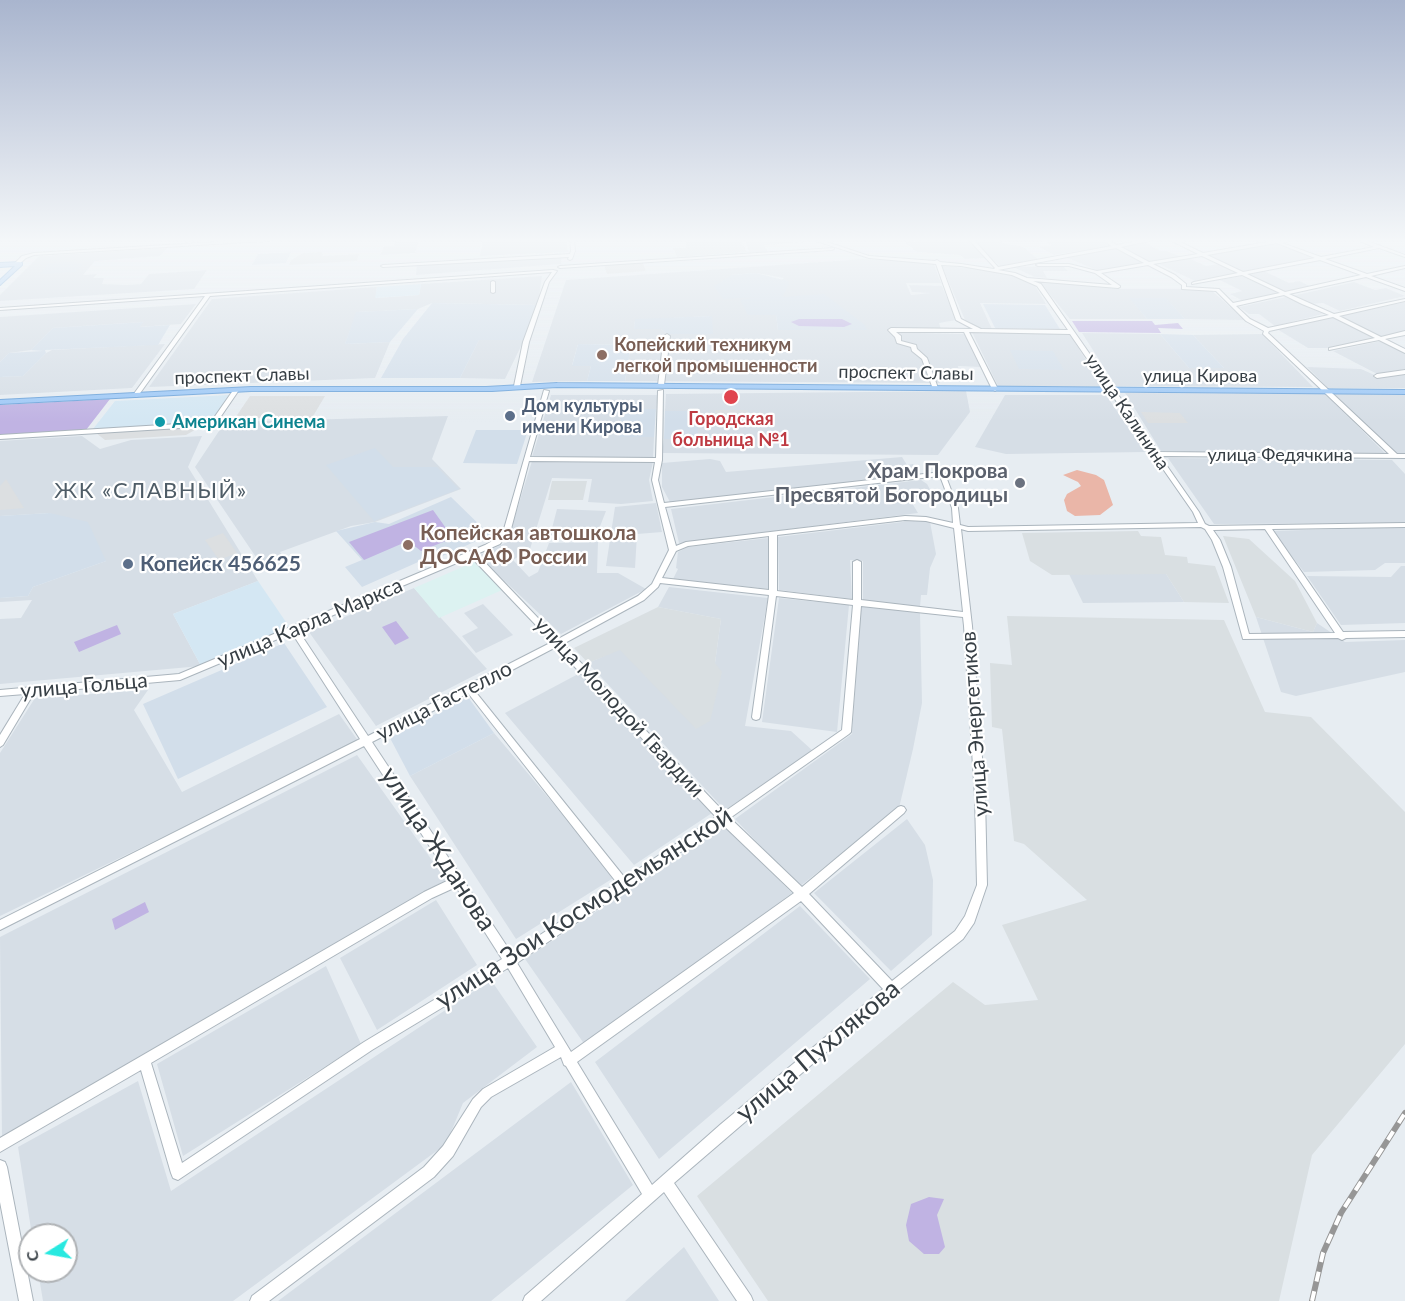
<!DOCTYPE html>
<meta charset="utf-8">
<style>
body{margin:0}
#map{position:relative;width:1405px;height:1301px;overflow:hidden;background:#e7edf2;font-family:Lato,sans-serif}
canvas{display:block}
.north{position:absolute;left:18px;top:1223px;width:60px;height:60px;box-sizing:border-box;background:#fff;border:2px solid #afb2b5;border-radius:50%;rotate:259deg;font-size:16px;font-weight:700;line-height:24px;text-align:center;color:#373f45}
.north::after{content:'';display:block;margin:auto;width:21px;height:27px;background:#28e9e0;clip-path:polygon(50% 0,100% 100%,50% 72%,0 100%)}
</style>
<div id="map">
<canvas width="1405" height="1301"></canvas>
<div class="north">С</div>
</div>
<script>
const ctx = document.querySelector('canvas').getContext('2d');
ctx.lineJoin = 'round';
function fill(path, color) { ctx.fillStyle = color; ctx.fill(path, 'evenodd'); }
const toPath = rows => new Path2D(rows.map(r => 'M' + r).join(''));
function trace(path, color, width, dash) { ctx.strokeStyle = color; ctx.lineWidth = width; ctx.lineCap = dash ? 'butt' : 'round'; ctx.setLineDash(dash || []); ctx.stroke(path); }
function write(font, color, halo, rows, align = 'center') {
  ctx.font = font + ' Lato,sans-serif'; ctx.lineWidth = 4.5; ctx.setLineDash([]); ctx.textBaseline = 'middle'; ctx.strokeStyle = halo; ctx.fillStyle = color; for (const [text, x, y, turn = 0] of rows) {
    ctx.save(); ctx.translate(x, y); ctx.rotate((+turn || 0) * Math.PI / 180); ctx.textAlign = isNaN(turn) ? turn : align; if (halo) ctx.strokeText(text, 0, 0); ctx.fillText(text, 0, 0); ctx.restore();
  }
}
fill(toPath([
 [396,239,419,239,415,253,380,255,384,246,394,246],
 [483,239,566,239,568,252,480,256],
 [767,239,802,239,804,242,764,245,768,252,750,253,745,242],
 [927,239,966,239,985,258,965,259,960,255,917,252,906,243],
 [1042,239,1098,239,1110,246,1054,255,1039,247,1051,245],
 [988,240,1023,247,1038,259,1000,266,973,242],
 [1146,243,1160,251,1167,251,1182,257,1152,263,1120,247],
 [1276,243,1312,258,1241,272,1205,256],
 [167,248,160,256,95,261,83,275,97,274,93,278,104,278,102,284,127,285,141,284,149,274,207,270,194,289,0,301,0,295,39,256],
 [1117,248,1147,263,1099,271,1065,257],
 [562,255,561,264,416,275,417,264],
 [1189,258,1206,266,1219,264,1238,273,1195,281,1159,264],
 [863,259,933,262,941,283,906,283,911,295,930,293,912,292,909,285,942,286,956,320,939,323,941,329,895,329,919,333,965,334,981,367,958,366,959,371,936,370,940,383,625,381,631,345,578,344,572,365,591,366,587,381,532,382,566,280],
 [756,273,784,278,759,297,732,275],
 [776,315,867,330,778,330],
 [712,316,667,334,661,329,634,329,635,320],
 [942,266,971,268,1016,276,1034,284,1046,304,980,303,992,329,983,330,965,320],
 [1063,266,1068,271,1043,271,1047,278,1035,277,1013,267],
 [1264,271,1289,283,1299,281,1312,287,1285,292,1247,275],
 [542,276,538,305,432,303,418,309,357,312,345,344,390,342,375,378,149,387,212,299,377,287,376,298,419,295,421,284],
 [1241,276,1282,293,1243,301,1230,294,1242,291,1220,280],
 [1038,280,1118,289,1210,289,1245,320,1185,319,1165,298,1130,298,1147,319,1070,319],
 [1354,282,1375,290,1386,288,1405,296,1340,311,1323,303,1309,304,1292,296],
 [1286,297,1323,314,1275,326,1259,314,1249,314,1239,307],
 [1405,302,1405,331,1379,337,1339,316],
 [196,304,181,324,139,327,143,322,53,328,31,350,9,353,0,362,0,317],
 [1335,316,1377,338,1327,348,1308,348,1277,329],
 [972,332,1069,333,1103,387,998,386],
 [1082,333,1160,334,1189,368,1224,368,1193,335,1262,334,1313,387,1116,386],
 [479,340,524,340,505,379,460,378],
 [1381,341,1405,352,1405,369,1379,375,1333,351],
 [165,344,132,388,0,395,0,377,23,376,46,353,52,350],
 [1307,367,1361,369,1379,377,1405,373,1405,388,1328,388],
 [966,391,970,412,938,455,662,453,664,439,698,438,698,411,665,411,666,394],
 [1125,393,1325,394,1386,454,1161,451],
 [1333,393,1405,395,1405,453,1394,453],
 [551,395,658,395,656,409,622,409,619,437,654,437,653,458,532,457],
 [1005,395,1106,395,1145,452,1006,454,975,447],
 [448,416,432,459,461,489,375,522,351,526,280,552,284,558,262,566,195,467,225,422],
 [82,436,100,449,131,440,202,436,188,467,258,581,173,614,201,666,0,684,0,619,21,618,32,600,0,602,0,598,28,596,33,587,106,561,50,513,0,516,0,441],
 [902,457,907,465,913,464,920,475,670,502,662,487,662,463,710,459,720,461,726,472],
 [1168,458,1392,460,1405,474,1405,523,1214,524],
 [532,461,653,462,649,480,653,501,621,504,588,502,592,479,552,478,530,549,513,560,529,577,538,572,549,543,598,542,597,573,618,573,646,589,561,634,478,556,507,542],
 [921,480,927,484,933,495,909,498,918,513,679,543,671,509],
 [656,503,662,532,637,534,635,568,606,566,615,507],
 [557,509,606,511,597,534,550,536],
 [919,520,930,522,936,554,930,568,927,595,921,595,920,607,863,600,863,561,850,560,852,599,779,590,778,537],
 [1405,527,1405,563,1385,563,1375,570,1304,572,1272,531],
 [768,538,769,589,673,579,678,569,676,568,678,552,688,547],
 [1401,566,1405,566,1405,623,1341,625,1307,576,1391,577],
 [1069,574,1166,574,1184,602,1083,603],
 [669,587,768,598,745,726,791,731,813,751,725,810,588,663,620,649,715,663,721,619,658,607],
 [414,588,487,669,376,726,309,632],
 [779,598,849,605,837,732,762,722],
 [483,604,513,635,476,653,462,636,478,628,464,613],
 [861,606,920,613,922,703,913,749,899,808,799,887,735,819,852,734],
 [1256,617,1313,632,1317,623,1345,642,1405,640,1405,672,1296,696,1281,692],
 [580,673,715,811,634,865,505,713],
 [148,690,134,710,182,792,339,714,359,742,0,916,0,753,35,698],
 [494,733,615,877,516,939,410,776],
 [357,755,446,880,2,1139,0,937],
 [907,819,925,845,933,880,932,935,891,971,814,893],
 [724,826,792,893,585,1045,525,959],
 [436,900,477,965,377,1030,340,958],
 [800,906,870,979,659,1159,595,1062],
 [326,966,361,1044,183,1156,157,1064],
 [491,980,537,1047,463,1103,446,1144,233,1301,43,1301,38,1271,66,1271,66,1235,32,1235,18,1147,138,1081,171,1191],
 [571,1082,633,1185,491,1301,278,1301],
 [684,1247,719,1301,625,1301]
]), '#d6dee6');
fill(toPath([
 [421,284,419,295,375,298,377,287],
 [229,395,213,423,93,429,115,401],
 [258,581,290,628,201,666,173,614]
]), '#d4e7f3');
fill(toPath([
 [686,239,750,239,751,241,741,241,747,252,677,257,673,248,686,248],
 [322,252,323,256,359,254,357,261,289,265,291,260,303,253],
 [552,481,587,481,583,500,548,500],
 [1138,531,1141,536,1161,537,1165,555,1187,557,1188,563,1215,566,1229,603,1184,602,1166,574,1052,575,1030,561,1022,533],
 [1223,536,1249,539,1295,581,1317,623,1313,632,1256,617],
 [658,607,721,619,715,663,722,672,710,721,696,729,620,650,588,663,574,648],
 [1007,616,1224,620,1265,712,1311,717,1405,812,1405,1044,1312,1155,1279,1301,768,1301,697,1196,953,982,985,1005,1038,1000,1002,925,1087,900,1024,844,1014,841,1002,729,992,727,990,663,1012,665]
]), '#d9dfe2');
fill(toPath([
 [291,252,286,263,252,265,258,254],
 [70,262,83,263,75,272,40,274,49,263],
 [756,273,788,281,789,285,782,297,824,294,865,325,867,330,778,330,776,315,748,315,740,300,759,297,723,299,714,286,732,275],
 [1129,298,1166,298,1185,319,1147,319],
 [432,303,538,305,524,340,479,340,460,378,381,378,403,339],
 [983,304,1045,305,1060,329,995,328],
 [418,309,390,342,345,344,356,312],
 [712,316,713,334,667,334,661,329,634,329,635,319],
 [143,322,140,327,170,325,158,345,45,350,46,353,23,376,0,377,0,362,9,353,43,351,31,350,53,328],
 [1160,334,1193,335,1224,368,1189,368],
 [578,344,631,345,625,381,587,381,591,366,572,366],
 [1010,350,1053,351,1064,370,1019,369],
 [622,409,656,409,654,437,619,437],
 [665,411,698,411,698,439,664,439],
 [476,430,528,430,517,464,463,463],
 [375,448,393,467,437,467,459,489,374,521,326,465],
 [451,497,490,535,438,558,434,555,362,587,345,567,362,560,336,531,375,522,389,524],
 [50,513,88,522,106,561,33,587,28,596,0,598,0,516],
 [284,643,327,707,178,779,143,704],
 [468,697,494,733,410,776,390,738]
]), '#d2deea');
fill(toPath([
 [474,562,502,590,439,618,414,588]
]), '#dcf2f1');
fill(toPath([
 [799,319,842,319,852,324,844,327,799,326,791,322],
 [1072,321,1152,321,1155,325,1178,323,1183,329,1158,328,1161,333,1079,332],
 [110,399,86,430,0,435,0,405],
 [433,510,453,538,421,551,408,541,364,560,349,542],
 [396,621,409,638,395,645,382,627],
 [117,625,121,634,79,652,74,642],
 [145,902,149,912,115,930,112,919],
 [929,1197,944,1199,937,1215,945,1247,939,1254,924,1254,909,1241,906,1225,911,1204]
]), '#c0b3e3');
fill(toPath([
 [643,263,646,271,607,274,604,265],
 [250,396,325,396,312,418,235,418],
 [715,410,748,410,748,423,714,422],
 [1141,412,1180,413,1188,423,1148,423],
 [200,427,186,435,105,440,96,433],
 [6,479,24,508,0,510,0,486],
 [223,533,237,553,219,560,205,540]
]), '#dcdfe1');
fill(toPath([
 [1077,470,1096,475,1104,480,1113,505,1100,515,1075,516,1067,511,1064,500,1067,494,1081,486,1078,482,1063,475]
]), '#eab6a8');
const minor = toPath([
 [266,239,297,239,34,255,26,258,18,265,14,264,22,256,34,253,266,239],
 [570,239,574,239,575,251,572,259,570,260,568,259,569,257,383,267,381,266,383,265,570,254,571,251,570,239],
 [810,239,818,239,869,256,935,261,937,260,940,262,961,264,994,269,995,268,968,239,973,239,998,267,1112,246,1100,239,1106,239,1117,245,1148,239,1159,239,1121,247,1149,262,1198,254,1168,239,1174,239,1203,253,1285,239,1297,239,1282,243,1321,257,1374,247,1355,239,1362,239,1405,255,1405,257,1379,248,1325,259,1367,274,1405,266,1405,268,1371,276,1405,288,1405,291,1366,277,1289,294,1334,314,1405,299,1405,301,1339,316,1381,337,1405,331,1405,335,1385,339,1405,349,1405,353,1379,340,1329,350,1329,348,1375,338,1333,317,1269,331,1268,333,1397,454,1405,454,1405,458,1160,456,1199,512,1205,524,1209,526,1405,523,1405,527,1272,529,1343,632,1405,631,1405,637,1346,638,1342,640,1338,638,1243,639,1223,567,1212,540,1205,529,1201,527,968,531,961,529,972,626,985,797,987,885,974,923,963,939,895,993,674,1183,751,1296,753,1301,737,1301,664,1192,541,1301,523,1301,525,1296,642,1194,566,1066,564,1065,561,1057,491,1097,481,1107,453,1156,434,1177,269,1301,250,1301,252,1296,424,1167,443,1146,473,1099,483,1089,555,1047,508,968,372,1050,178,1180,173,1178,171,1173,141,1070,0,1152,0,1138,424,892,451,879,364,746,0,930,0,920,360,739,292,633,180,680,34,693,3,745,0,747,0,735,25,694,0,696,0,690,179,674,485,545,494,540,504,529,544,390,549,391,530,457,656,458,658,391,663,390,662,460,658,480,664,503,942,472,945,474,958,508,960,525,968,527,1198,523,1193,512,1154,456,1151,454,1152,453,1070,334,969,332,998,389,995,391,992,389,964,332,896,332,901,336,901,341,916,345,917,349,927,358,938,388,933,389,922,359,912,351,911,347,897,343,895,337,888,330,891,328,973,329,956,320,936,264,869,258,810,239],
 [1277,243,1315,258,1243,272,1207,255,1277,243],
 [1116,248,1144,263,1097,271,1069,264,1038,264,1036,265,1038,266,1069,266,1095,273,1112,285,1027,278,1015,273,998,270,1116,248],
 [1202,256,1238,273,1194,282,1192,283,1192,284,1242,275,1280,293,1233,303,1219,289,1186,287,1186,284,1175,275,1153,264,1202,256],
 [1320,260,1361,275,1285,292,1247,274,1320,260],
 [941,265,961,266,1012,275,1037,286,1068,330,981,329,961,319,941,265],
 [1148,265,1171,277,1182,285,1182,289,1216,291,1246,321,1264,331,1263,334,1389,454,1158,452,1041,284,1033,281,1118,288,1120,287,1120,286,1101,273,1148,265],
 [1284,295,1302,304,1329,315,1268,328,1250,319,1236,306,1284,295],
 [529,461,655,462,652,480,669,550,652,584,638,596,558,639,477,554,500,544,511,529,529,461],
 [940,476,952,508,953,523,926,517,905,516,686,542,676,546,665,507,940,476],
 [905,520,926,521,954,528,963,612,861,600,861,562,857,560,853,562,853,600,777,591,777,535,905,520],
 [1265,529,1335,633,1249,634,1231,567,1220,540,1213,530,1265,529],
 [769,536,769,590,662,578,676,551,688,546,769,536],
 [471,557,552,642,368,736,298,630,471,557],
 [660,583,769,595,752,717,753,719,756,720,759,719,760,717,776,596,853,605,842,730,724,812,563,644,644,600,658,587,660,583],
 [861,606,963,617,964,626,975,797,977,885,965,916,955,931,892,981,809,894,904,813,906,810,904,807,901,806,898,807,802,887,730,818,849,734,851,732,861,606],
 [556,647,716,817,625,878,474,690,556,647],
 [468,693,617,883,512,954,372,742,468,693],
 [722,824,794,893,571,1052,517,963,722,824],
 [456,887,502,959,364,1042,182,1163,151,1063,432,898,456,887],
 [801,901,883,989,721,1124,652,1185,577,1062,801,901],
 [834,248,834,249,832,250,560,268,558,267,560,266,834,248],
 [553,270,557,271,549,282,529,342,520,386,517,388,514,386,523,342,545,282,552,272,210,296,138,396,136,397,133,395,205,296,0,310,0,308,553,270],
 [493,281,495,282,495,292,493,293,491,292,491,282,493,281],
 [667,334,670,336,664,385,661,387,658,385,664,336,667,334],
 [1405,370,1405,374,1377,378,1374,376,1377,374,1405,370],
 [234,389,239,390,215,425,213,426,0,439,0,435,211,422,234,389],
 [0,1160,5,1162,7,1167,33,1301,19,1301,0,1202,0,1160]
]);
const major = toPath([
 [20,262,22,263,22,265,0,285,0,280,15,266,0,267,0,263,20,262],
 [557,383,1405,390,1405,394,557,387,492,391,251,391,0,404,0,400,251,387,486,387,557,383]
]);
trace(minor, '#abb5bd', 2);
trace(major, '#6ea4da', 2);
fill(minor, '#fff');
fill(major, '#9dc8f6');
const rail = toPath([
 [1312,1301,1323,1253,1341,1213,1405,1113]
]);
trace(rail, '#969696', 6);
trace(rail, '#fff', 4, [10]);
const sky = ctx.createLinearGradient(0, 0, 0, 422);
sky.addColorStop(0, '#a9b5ce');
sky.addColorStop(0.57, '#f4f7f9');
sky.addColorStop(1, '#f4f7f900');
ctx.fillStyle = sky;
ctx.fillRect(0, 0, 1405, 422);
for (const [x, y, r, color] of [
 [602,355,6,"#8d6e63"],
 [731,397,8,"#e0444e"],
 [510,416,6,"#5c6f8a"],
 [160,422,6,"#0f9aa8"],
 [1020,483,6,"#6b7280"],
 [408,545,6,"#8d6e63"],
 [128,564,6,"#5c6f8a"]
]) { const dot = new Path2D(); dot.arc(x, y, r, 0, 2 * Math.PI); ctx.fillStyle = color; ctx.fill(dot); trace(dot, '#fff', 2); }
write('bold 18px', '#785e54', '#fff', [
 ["Копейский техникум",614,345],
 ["легкой промышенности",614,366]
], 'left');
write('18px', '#373f45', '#fff', [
 ["проспект Славы",906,373,1],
 ["проспект Славы",242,376,-2],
 ["улица Кирова",1200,376],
 ["улица Калинина",1127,412,56],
 ["улица Федячкина",1280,455]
]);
write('bold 18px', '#4e5e75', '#fff', [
 ["Дом культуры",522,406],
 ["имени Кирова",522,427]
], 'left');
write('bold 18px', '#be3a42', '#fff', [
 ["Городская",731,419],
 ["больница №1",731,440]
]);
write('bold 18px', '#0d838f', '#fff', [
 ["Американ Синема",172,422]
], 'left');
write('bold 21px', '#5b616d', '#fff', [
 ["Храм Покрова",1008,471],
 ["Пресвятой Богородицы",1008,495]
], 'right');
write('bold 21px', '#785e54', '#fff', [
 ["Копейская автошкола",420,533],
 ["ДОСААФ России",420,557]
], 'left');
write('bold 21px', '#4e5e75', '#fff', [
 ["Копейск 456625",140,564]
], 'left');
write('21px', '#373f45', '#fff', [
 ["улица Карла Маркса",310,623,-23],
 ["улица Гольца",84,686,-5],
 ["улица Гастелло",444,701,-27],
 ["улица Молодой Гвардии",619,707,47],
 ["улица Энергетиков",975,724,-94]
]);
ctx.letterSpacing = '1.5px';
write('22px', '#4f5d67', '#fff', [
 ["ЖК «СЛАВНЫЙ»",151,491]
]);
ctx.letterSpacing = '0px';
write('26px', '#373f45', '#fff', [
 ["улица Жданова",438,849,57],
 ["улица Зои Космодемьянской",584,908,-33],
 ["улица Пухлякова",818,1051,-40]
]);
</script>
